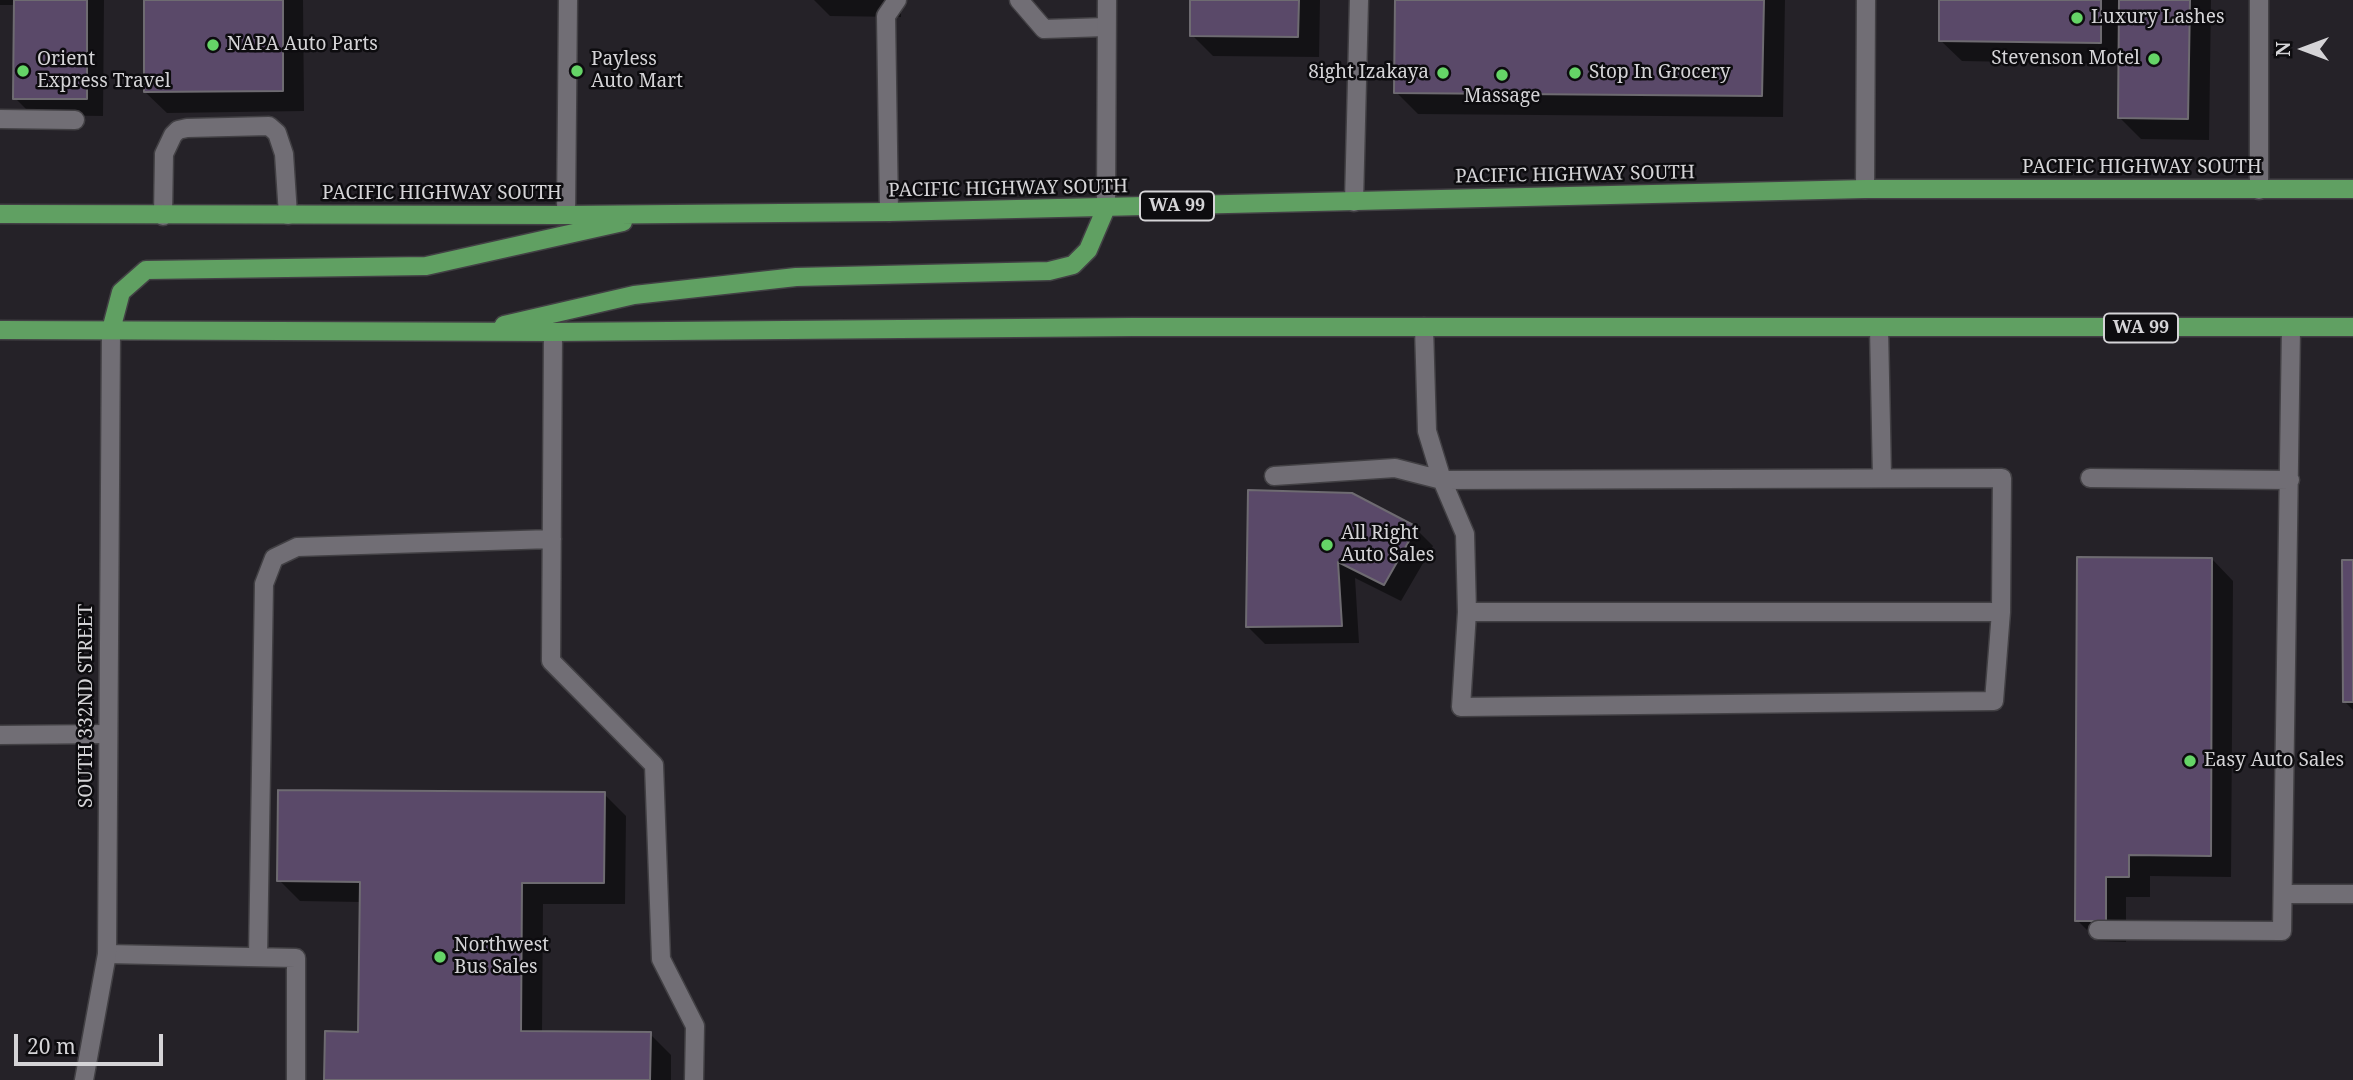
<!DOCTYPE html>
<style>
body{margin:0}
#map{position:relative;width:2353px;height:1080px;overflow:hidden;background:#252228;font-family:"Noto Serif",serif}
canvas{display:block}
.north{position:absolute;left:2269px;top:14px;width:70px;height:70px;-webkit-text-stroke:5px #0d0c0f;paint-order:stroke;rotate:270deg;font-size:19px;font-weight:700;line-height:28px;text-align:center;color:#d5d4d7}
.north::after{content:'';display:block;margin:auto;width:24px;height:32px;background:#d5d4d7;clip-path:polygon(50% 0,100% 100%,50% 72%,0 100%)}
.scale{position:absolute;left:14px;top:1034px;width:149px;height:32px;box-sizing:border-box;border:4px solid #d5d4d7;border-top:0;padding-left:9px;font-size:21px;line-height:24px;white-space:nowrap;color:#d5d4d7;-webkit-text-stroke:5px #0d0c0f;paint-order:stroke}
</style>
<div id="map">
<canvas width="2353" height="1080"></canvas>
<div class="north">N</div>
<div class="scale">20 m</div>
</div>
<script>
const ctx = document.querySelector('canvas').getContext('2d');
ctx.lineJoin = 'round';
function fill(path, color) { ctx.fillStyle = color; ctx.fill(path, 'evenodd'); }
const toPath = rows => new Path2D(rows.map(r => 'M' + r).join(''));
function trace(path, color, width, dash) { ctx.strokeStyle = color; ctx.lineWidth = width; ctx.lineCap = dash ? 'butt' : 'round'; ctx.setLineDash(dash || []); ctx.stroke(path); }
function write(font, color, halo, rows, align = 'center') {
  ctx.font = font + ' "Noto Serif",serif'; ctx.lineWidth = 5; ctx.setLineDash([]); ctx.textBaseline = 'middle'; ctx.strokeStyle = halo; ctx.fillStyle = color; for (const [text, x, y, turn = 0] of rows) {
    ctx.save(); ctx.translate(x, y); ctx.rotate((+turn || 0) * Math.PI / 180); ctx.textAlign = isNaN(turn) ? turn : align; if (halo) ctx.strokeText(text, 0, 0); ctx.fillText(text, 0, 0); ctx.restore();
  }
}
fill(toPath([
 [0,0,104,0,103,116,32,115,15,98,16,5,0,5],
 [145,0,303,0,304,111,167,113,145,92],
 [814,0,901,0,901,17,830,16],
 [1192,0,1320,0,1319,57,1213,56,1192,35],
 [1397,0,1785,0,1783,117,1418,114,1396,92],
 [1941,0,2211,0,2209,140,2141,139,2120,118,2120,64,1962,61,1940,40],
 [1250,491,1416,529,1433,546,1401,601,1355,578,1359,643,1265,644,1248,627],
 [2212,559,2233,581,2231,877,2150,876,2150,897,2126,897,2126,942,2098,941,2077,920],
 [2353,562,2353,710,2345,702],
 [604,794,626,816,625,904,543,904,542,1033,650,1034,671,1055,671,1080,326,1080,360,1034,361,902,300,901,279,880]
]), '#0007');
const building = toPath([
 [14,0,87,0,87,99,13,99,14,0],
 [144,0,283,0,283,91,144,92,144,0],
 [1190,0,1299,0,1298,37,1190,36,1190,0],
 [1395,0,1764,0,1762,96,1394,93,1395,0],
 [1939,0,2101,0,2101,43,1939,41,1939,0],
 [2119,0,2190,0,2188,119,2118,118,2119,0],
 [1248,490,1352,493,1417,527,1384,585,1338,562,1342,626,1246,627,1248,490],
 [2077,557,2212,558,2211,856,2129,855,2129,877,2106,877,2106,921,2075,921,2077,557],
 [2342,560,2353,560,2353,702,2343,702,2342,560],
 [278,790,605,792,604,883,522,883,521,1031,651,1032,650,1080,324,1080,325,1031,358,1032,360,882,277,881,278,790]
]);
fill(building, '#5a4969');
trace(building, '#6e6b71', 2);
const lane = toPath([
 [1019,0,1044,29,1106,27],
 [2259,0,2259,190],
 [0,119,75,120],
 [1865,189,1866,0],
 [1354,202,1359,0],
 [889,212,886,16,897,0],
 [566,215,568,0],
 [163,216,164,154,173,135,178,130,187,128,269,126,277,133,284,154,288,215],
 [1879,328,1882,478],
 [553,332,551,661,654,765,661,959,695,1026,694,1080],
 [1274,476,1395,468,1442,480,2002,478,2001,612,1467,612,1465,534,1442,480,1427,431,1424,327],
 [2090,478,2290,480],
 [1467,612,1461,707,1994,701,2001,612],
 [0,735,108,734],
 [2283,894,2353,894],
 [2098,930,2282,931,2291,328],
 [107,954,296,958,296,1080],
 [258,957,264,584,274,558,297,547,552,539]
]);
const street = toPath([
 [1106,208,1107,0],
 [84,1080,107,954,111,330]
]);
const primary = toPath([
 [0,214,566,215,889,212,1865,189,2353,189],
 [504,325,634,295,796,277,1049,271,1073,265,1088,250,1106,208],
 [0,330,553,332,1132,327,2353,327],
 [111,330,121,292,146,270,426,266,623,222]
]);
trace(lane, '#424044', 21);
trace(street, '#424044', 21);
trace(primary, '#424044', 21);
trace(lane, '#716e75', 18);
trace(street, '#716e75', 18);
trace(primary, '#60a062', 18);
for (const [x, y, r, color] of [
 [2077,18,7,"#65d467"],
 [213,45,7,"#65d467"],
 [2154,59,7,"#65d467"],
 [23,71,7,"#65d467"],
 [577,71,7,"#65d467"],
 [1443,73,7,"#65d467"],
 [1575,73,7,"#65d467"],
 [1502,75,7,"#65d467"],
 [1327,545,7,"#65d467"],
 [2190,761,7,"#65d467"],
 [440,957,7,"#65d467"]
]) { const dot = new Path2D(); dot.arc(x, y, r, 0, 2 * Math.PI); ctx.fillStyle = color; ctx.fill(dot); trace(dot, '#0d0c0f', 2.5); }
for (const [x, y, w] of [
 [1177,206,74],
 [2141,328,74]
]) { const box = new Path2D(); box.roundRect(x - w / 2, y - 14.5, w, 29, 5); ctx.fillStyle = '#0d0c0f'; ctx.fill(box); trace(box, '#d5d4d7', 2); }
write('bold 18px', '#d5d4d7', null, [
 ["WA 99",1177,206],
 ["WA 99",2141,328]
]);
write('19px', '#d5d4d7', '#0d0c0f', [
 ["Luxury Lashes",2091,18],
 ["NAPA Auto Parts",227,45],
 ["Stevenson Motel",2140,59,"right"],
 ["Orient",37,60],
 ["Express Travel",37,82],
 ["Payless",591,60],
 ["Auto Mart",591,82],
 ["8ight Izakaya",1429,73,"right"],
 ["Stop In Grocery",1589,73],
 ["Massage",1502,97,"center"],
 ["All Right",1341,534],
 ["Auto Sales",1341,556],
 ["Easy Auto Sales",2204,761],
 ["Northwest",454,946],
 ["Bus Sales",454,968]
], 'left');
write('19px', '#d5d4d7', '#0d0c0f', [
 ["PACIFIC HIGHWAY SOUTH",2142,168],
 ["PACIFIC HIGHWAY SOUTH",1575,175,-1],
 ["PACIFIC HIGHWAY SOUTH",1008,189,-1],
 ["PACIFIC HIGHWAY SOUTH",442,194],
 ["SOUTH 332ND STREET",87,706,-90]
]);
</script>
